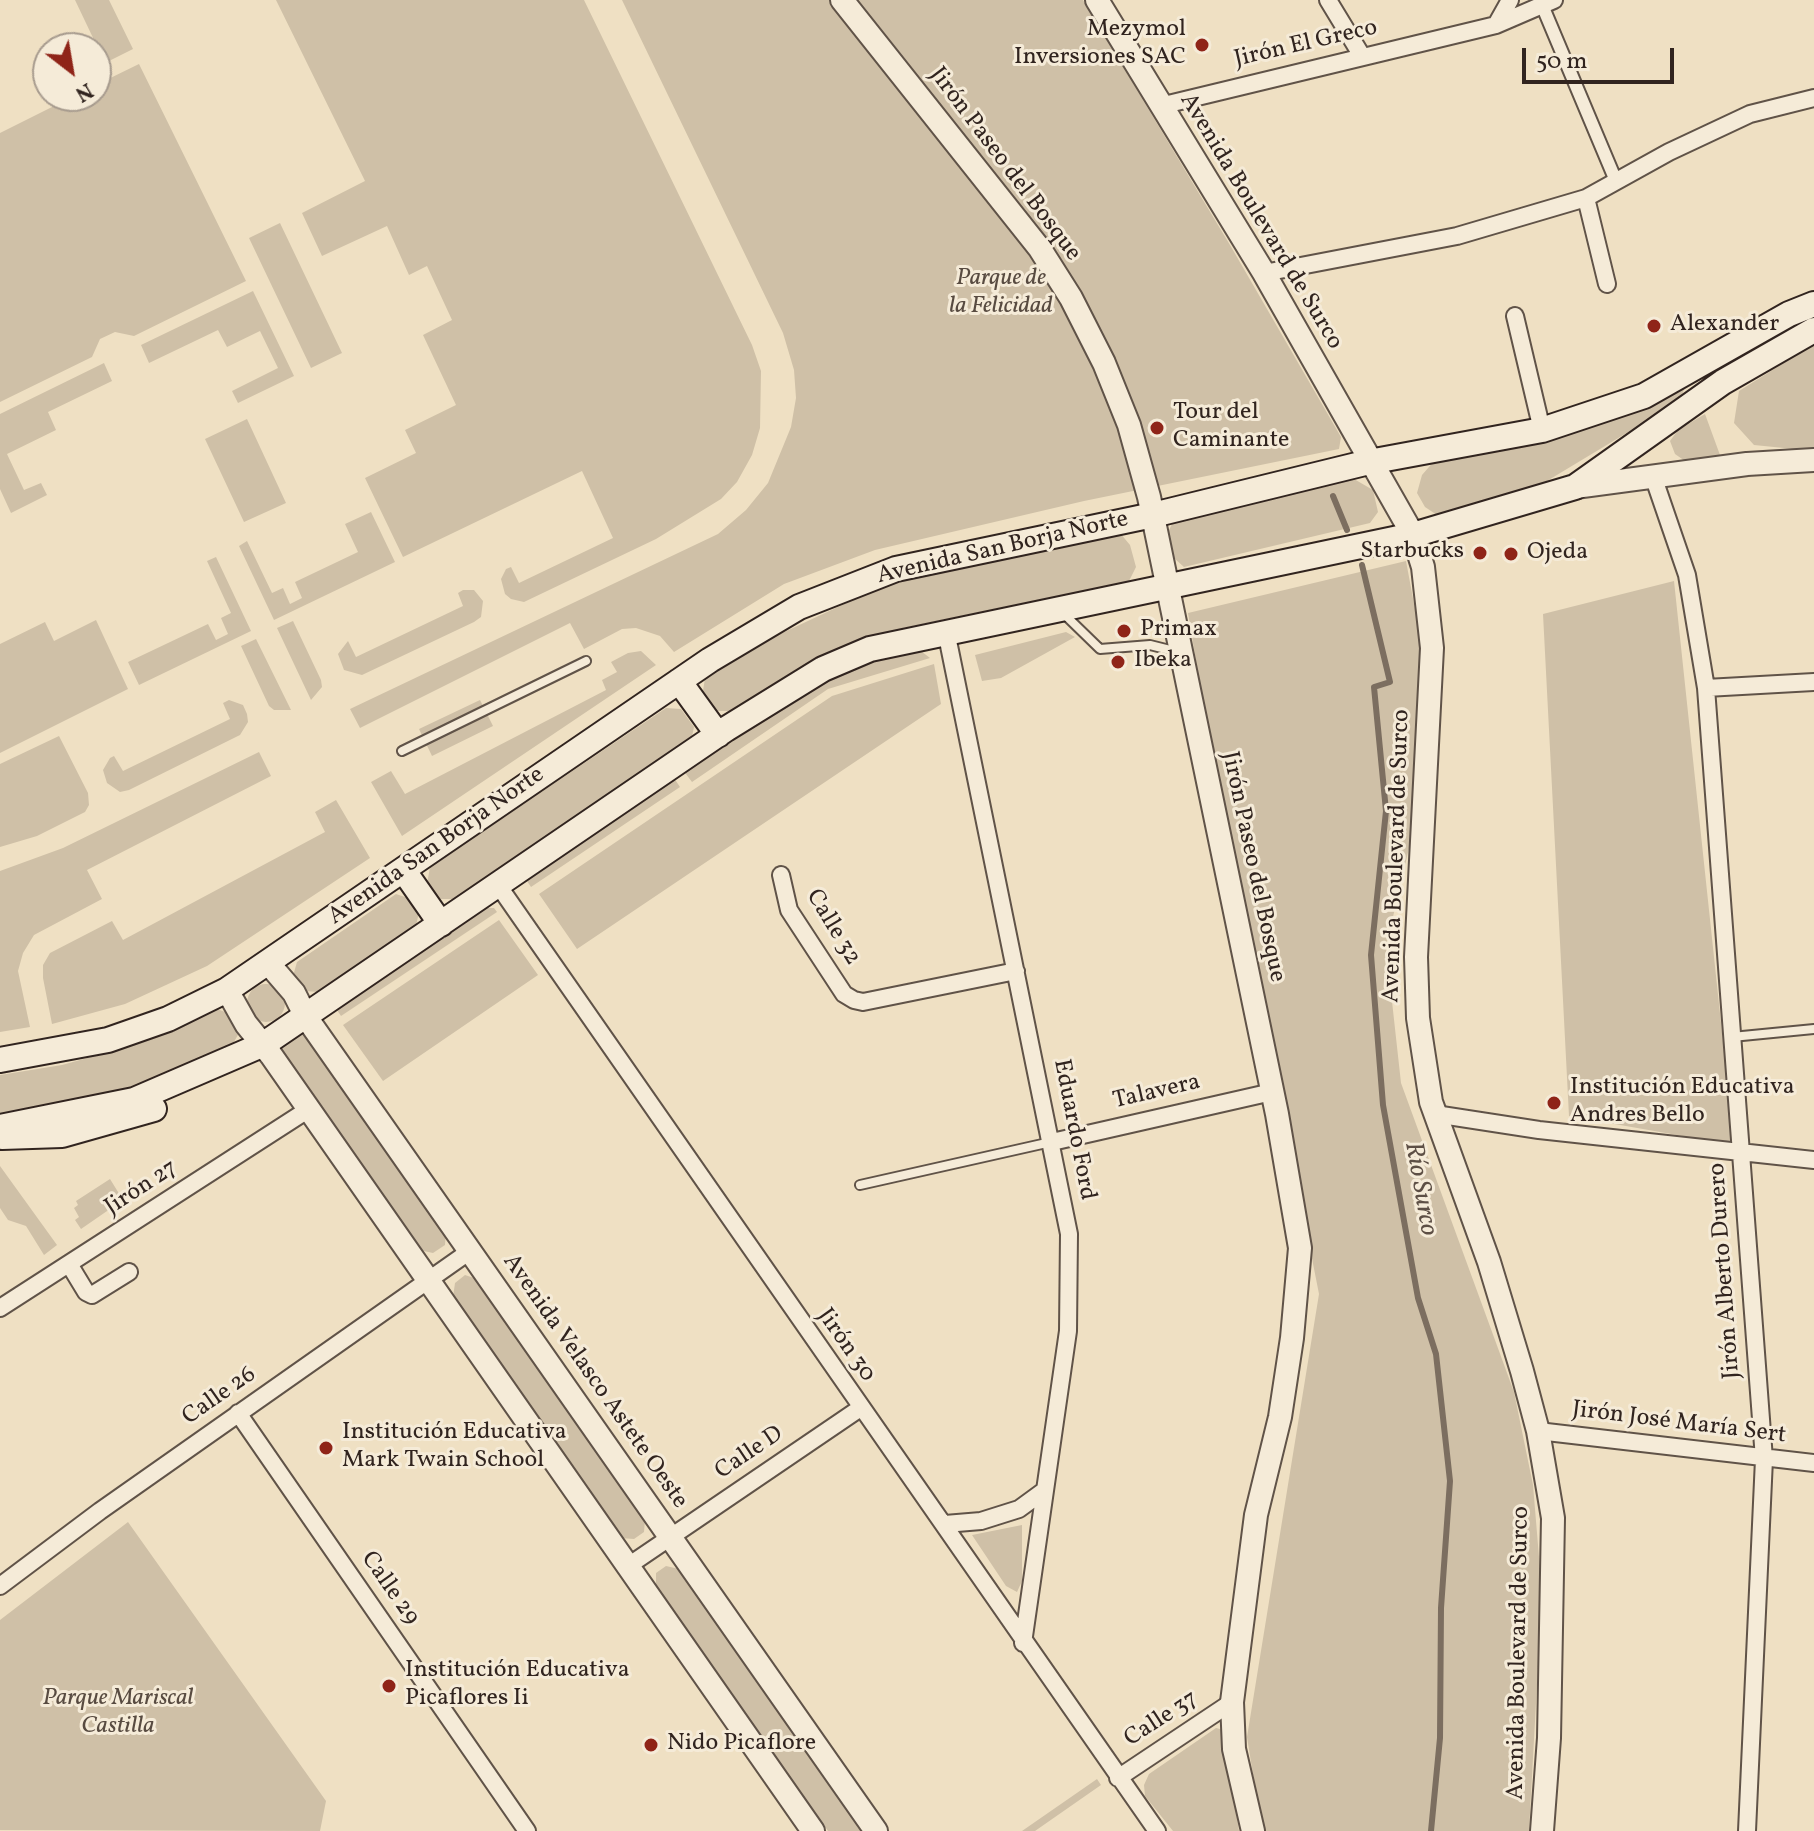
<!DOCTYPE html>
<meta charset="utf-8">
<style>
body{margin:0}
#map{position:relative;width:1814px;height:1831px;overflow:hidden;background:#efe0c3;font-family:Vollkorn,serif}
canvas{display:block}
.north{position:absolute;left:32px;top:32px;width:80px;height:80px;box-sizing:border-box;background:#f5ebd8;border:2px solid #a79b8e;border-radius:50%;rotate:149deg;font-size:22px;font-weight:700;line-height:32px;text-align:center;color:#31241f}
.north::after{content:'';display:block;margin:auto;width:28px;height:36px;background:#8f2418;clip-path:polygon(50% 0,100% 100%,50% 72%,0 100%)}
.scale{position:absolute;left:1522px;top:48px;width:152px;height:36px;box-sizing:border-box;border:4px solid #31241f;border-top:0;padding-left:10px;font-size:24px;line-height:28px;white-space:nowrap;color:#31241f;-webkit-text-stroke:6px #f5ebd8;paint-order:stroke}
</style>
<div id="map">
<canvas width="1814" height="1831"></canvas>
<div class="north">N</div>
<div class="scale">50 m</div>
</div>
<script>
const ctx = document.querySelector('canvas').getContext('2d');
ctx.lineJoin = 'round';
function fill(path, color) { ctx.fillStyle = color; ctx.fill(path, 'evenodd'); }
const toPath = rows => new Path2D(rows.map(r => 'M' + r).join(''));
function trace(path, color, width, dash) { ctx.strokeStyle = color; ctx.lineWidth = width; ctx.lineCap = dash ? 'butt' : 'round'; ctx.setLineDash(dash || []); ctx.stroke(path); }
function write(font, color, halo, rows, align = 'center') {
  ctx.font = font + ' Vollkorn,serif'; ctx.lineWidth = 6; ctx.setLineDash([]); ctx.textBaseline = 'middle'; ctx.strokeStyle = halo; ctx.fillStyle = color; for (const [text, x, y, turn = 0] of rows) {
    ctx.save(); ctx.translate(x, y); ctx.rotate((+turn || 0) * Math.PI / 180); ctx.textAlign = isNaN(turn) ? turn : align; if (halo) ctx.strokeText(text, 0, 0); ctx.fillText(text, 0, 0); ctx.restore();
  }
}
fill(toPath([
 [75,0,109,0,133,49,105,63],
 [276,0,584,0,752,345,761,371,760,428,752,455,737,482,721,499,656,539,524,602,511,599,505,594,501,579,506,569,511,567,519,583,613,538,582,471,403,557,365,478,416,453,405,430,456,405,423,335,452,320,427,266,409,275,387,226,322,256,302,213,365,181],
 [622,0,1083,0,1230,245,1341,437,1339,449,1084,501,875,550,784,584,674,652,660,636,636,628,622,629,584,649,570,623,360,728,350,709,718,534,746,510,768,483,791,427,796,398,794,370,783,333],
 [139,64,246,281,134,336,115,332,100,339,92,357,0,402,0,133,74,96,96,96,96,85],
 [280,223,342,353,311,368,249,238],
 [253,291,294,376,238,403,232,391,278,368,260,331,227,347,218,330,149,363,141,345],
 [1814,344,1814,451,1754,445,1734,423,1739,391],
 [104,363,112,381,48,412,56,430,7,454,24,490,41,483,47,495,11,513,0,489,0,414],
 [1687,384,1678,402,1537,487,1437,515,1425,507,1417,493,1422,475,1435,460,1613,420],
 [1705,414,1720,455,1685,461,1675,454,1670,441,1678,430],
 [247,419,286,503,244,522,205,439],
 [1354,479,1373,490,1378,512,1370,523,1184,567,1174,558,1168,532,1173,522],
 [371,512,395,562,274,620,239,546,247,541,272,593,283,588,290,604,302,598,295,582,358,552,345,524],
 [1120,533,1130,545,1136,567,1129,581,903,628,788,676,730,711,716,711,703,691,705,678,763,642,887,584],
 [216,557,251,631,139,685,128,662,208,624,216,640,228,634,221,618,231,613,207,561],
 [1406,561,1421,641,1419,719,1412,835,1386,947,1401,1083,1514,1392,1533,1485,1542,1593,1529,1831,1262,1831,1247,1737,1319,1294,1208,733,1188,613],
 [1674,581,1734,1145,1569,1116,1543,614],
 [463,590,474,590,483,601,481,617,474,622,362,675,344,670,338,654,348,641,356,657,463,606,458,593],
 [96,620,128,689,0,753,0,644,45,622,54,641],
 [293,621,321,680,322,687,311,700,277,628],
 [1066,632,1075,637,1001,678,982,681,975,655],
 [256,639,291,710,274,710,269,706,241,646],
 [917,648,930,658,828,689,692,782,683,770,823,676],
 [641,651,656,665,402,836,371,782,391,771,405,794,606,690,602,680,617,672,611,662,628,653],
 [934,664,941,704,577,949,539,894,832,696],
 [229,700,243,705,247,714,248,722,240,735,129,790,120,792,107,783,103,770,110,758,114,756,123,771,230,719,223,703],
 [480,700,493,726,432,756,419,729],
 [666,708,681,709,694,727,691,741,456,899,436,899,427,884,430,867],
 [59,736,88,793,89,805,85,812,37,836,0,847,0,764],
 [259,752,271,776,87,870,102,899,34,935,23,953,18,971,30,1027,0,1032,0,871,63,848],
 [674,778,680,787,531,887,525,878],
 [336,800,370,858,207,966,125,1004,52,1024,43,978,43,965,50,953,112,921,123,940,325,832,315,812],
 [396,894,411,899,419,912,416,926,319,992,304,991,293,976,297,962],
 [487,908,494,908,497,912,341,1016,337,1010],
 [499,920,538,975,383,1081,343,1025],
 '247 1003a19 19 0 1 1 38 0a19 19 0 1 1-38 0Z',
 [214,1008,231,1014,239,1033,230,1049,140,1085,78,1103,0,1118,0,1075,62,1065,109,1052],
 [301,1034,309,1036,446,1231,445,1245,433,1253,419,1250,282,1053,282,1046],
 [0,1166,57,1245,44,1255,26,1226,8,1220,0,1208],
 [110,1179,123,1200,81,1229,75,1220,79,1217,74,1208,78,1205,76,1201],
 [465,1275,477,1279,645,1520,644,1532,634,1539,620,1538,453,1297,455,1283],
 [128,1522,326,1801,320,1831,0,1830,0,1620],
 [1022,1525,1022,1581,1017,1592,1006,1586,972,1535],
 [666,1566,679,1569,863,1831,828,1831,656,1585,656,1573],
 [1216,1728,1224,1730,1239,1831,1173,1831,1145,1796,1144,1785,1149,1774],
 [1097,1779,1101,1785,1035,1831,1022,1831]
]), '#cfc0a7');
trace(toPath([
 [1333,496,1347,530],
 [1362,565,1390,682,1374,687,1386,811,1371,955,1383,1105,1418,1298,1436,1354,1450,1481,1441,1608,1440,1738,1431,1831]
]), '#7c6e60', 6);
const service = toPath([
 [1064,614,1100,649,1150,645,1178,652],
 [402,751,586,661],
 [1732,1037,1814,1029],
 [860,1185,1051,1142]
]);
const pedestrian = toPath([
 [1542,5,1616,181]
]);
const minor = toPath([
 [1328,0,1362,56],
 [1496,25,1510,0],
 [1160,106,1496,25,1554,0],
 [1586,198,1607,284],
 [1264,273,1457,236,1586,198,1669,152,1750,114,1814,98],
 [1515,316,1542,430],
 [1653,476,1687,575,1706,688,1764,1459,1747,1831],
 [946,631,1069,1234,1068,1331,1023,1643],
 [1706,688,1814,682],
 [781,875,789,910,844,994,854,1000,863,1002,1016,971],
 [498,885,1157,1831],
 [1435,1114,1539,1130,1814,1160],
 [1052,1142,1272,1092],
 [69,1264,86,1292,92,1295,129,1272],
 [0,1308,309,1109],
 [238,1413,527,1831],
 [1538,1431,1814,1463],
 [945,1524,981,1521,1019,1509,1045,1490],
 [628,1566,859,1409],
 [0,1586,100,1511,470,1251],
 [1118,1778,1232,1702]
]);
const tertiary = toPath([
 [842,0,1040,249,1071,298,1104,363,1129,425,1149,497,1277,1114,1300,1248,1292,1338,1280,1417,1256,1515,1232,1702,1234,1749,1253,1831],
 [1097,0,1264,273,1413,535,1423,567,1432,648,1416,957,1418,1018,1431,1102,1489,1262,1522,1371,1538,1431,1553,1518,1549,1738,1542,1831],
 [1575,487,1747,464,1814,460],
 [269,964,294,993,306,1017,876,1831],
 [227,990,246,1024,271,1055,813,1831]
]);
const secondary = toPath([
 [679,681,718,735],
 [404,871,441,924],
 [0,1060,108,1040,168,1019,227,990,710,660,799,607,896,569,1153,515,1369,462,1542,430,1644,396,1789,314,1814,304],
 [0,1127,134,1100,264,1044,726,729,823,669,870,649,1413,535,1575,487,1723,382,1814,330],
 [2,1137,62,1135,154,1109]
]);
trace(service, '#605348', 12);
trace(pedestrian, '#605348', 16);
trace(minor, '#605348', 20);
trace(tertiary, '#605348', 26);
trace(secondary, '#31241f', 28);
trace(service, '#f5ebd8', 8);
trace(pedestrian, '#f5ebd8', 12);
trace(minor, '#f5ebd8', 16);
trace(tertiary, '#f5ebd8', 22);
trace(secondary, '#f5ebd8', 24);
for (const [x, y, r, color] of [
 [1202,45,8,"#8f2418"],
 [1654,326,8,"#8f2418"],
 [1157,428,8,"#8f2418"],
 [1480,553,8,"#8f2418"],
 [1511,554,8,"#8f2418"],
 [1124,631,8,"#8f2418"],
 [1118,662,8,"#8f2418"],
 [1554,1103,8,"#8f2418"],
 [326,1448,8,"#8f2418"],
 [389,1686,8,"#8f2418"],
 [651,1745,8,"#8f2418"]
]) { const dot = new Path2D(); dot.arc(x, y, r, 0, 2 * Math.PI); ctx.fillStyle = color; ctx.fill(dot); trace(dot, '#f5ebd8', 3); }
write('24px', '#31241f', '#f5ebd8', [
 ["Mezymol",1186,31,"right"],
 ["Inversiones SAC",1186,59,"right"],
 ["Alexander",1670,326],
 ["Tour del",1173,414],
 ["Caminante",1173,442],
 ["Starbucks",1464,553,"right"],
 ["Ojeda",1527,554],
 ["Primax",1140,631],
 ["Ibeka",1134,662],
 ["Institución Educativa",1570,1089],
 ["Andres Bello",1570,1117],
 ["Institución Educativa",342,1434],
 ["Mark Twain School",342,1462],
 ["Institución Educativa",405,1672],
 ["Picaflores Ii",405,1700],
 ["Nido Picaflore",667,1745]
], 'left');
write('24px', '#31241f', '#f5ebd8', [
 ["Jirón El Greco",1306,45,-13],
 ["Jirón Paseo del Bosque",1004,165,53],
 ["Avenida Boulevard de Surco",1260,222,59],
 ["Avenida San Borja Norte",1003,549,-13],
 ["Avenida San Borja Norte",437,847,-35],
 ["Avenida Boulevard de Surco",1398,856,-88],
 ["Jirón Paseo del Bosque",1252,867,78],
 ["Calle 32",832,928,59],
 ["Talavera",1157,1093,-13],
 ["Eduardo Ford",1073,1130,79],
 ["Jirón 27",142,1189,-33],
 ["Jirón Alberto Durero",1726,1271,-94],
 ["Jirón 30",845,1346,55],
 ["Avenida Velasco Astete Oeste",594,1382,55],
 ["Calle 26",220,1397,-35],
 ["Jirón José María Sert",1679,1424,7],
 ["Calle D",750,1454,-34],
 ["Calle 29",389,1589,55],
 ["Avenida Boulevard de Surco",1520,1653,-89],
 ["Calle 37",1162,1720,-33]
]);
write('italic 24px', '#584b41', '#f5ebd8', [
 ["Parque de",1001,280],
 ["la Felicidad",1001,308],
 ["Parque Mariscal",118,1700],
 ["Castilla",118,1728]
]);
write('italic 26px', '#5d4f45', '#f5ebd8', [
 ["Río Surco",1419,1189,80]
]);
</script>
